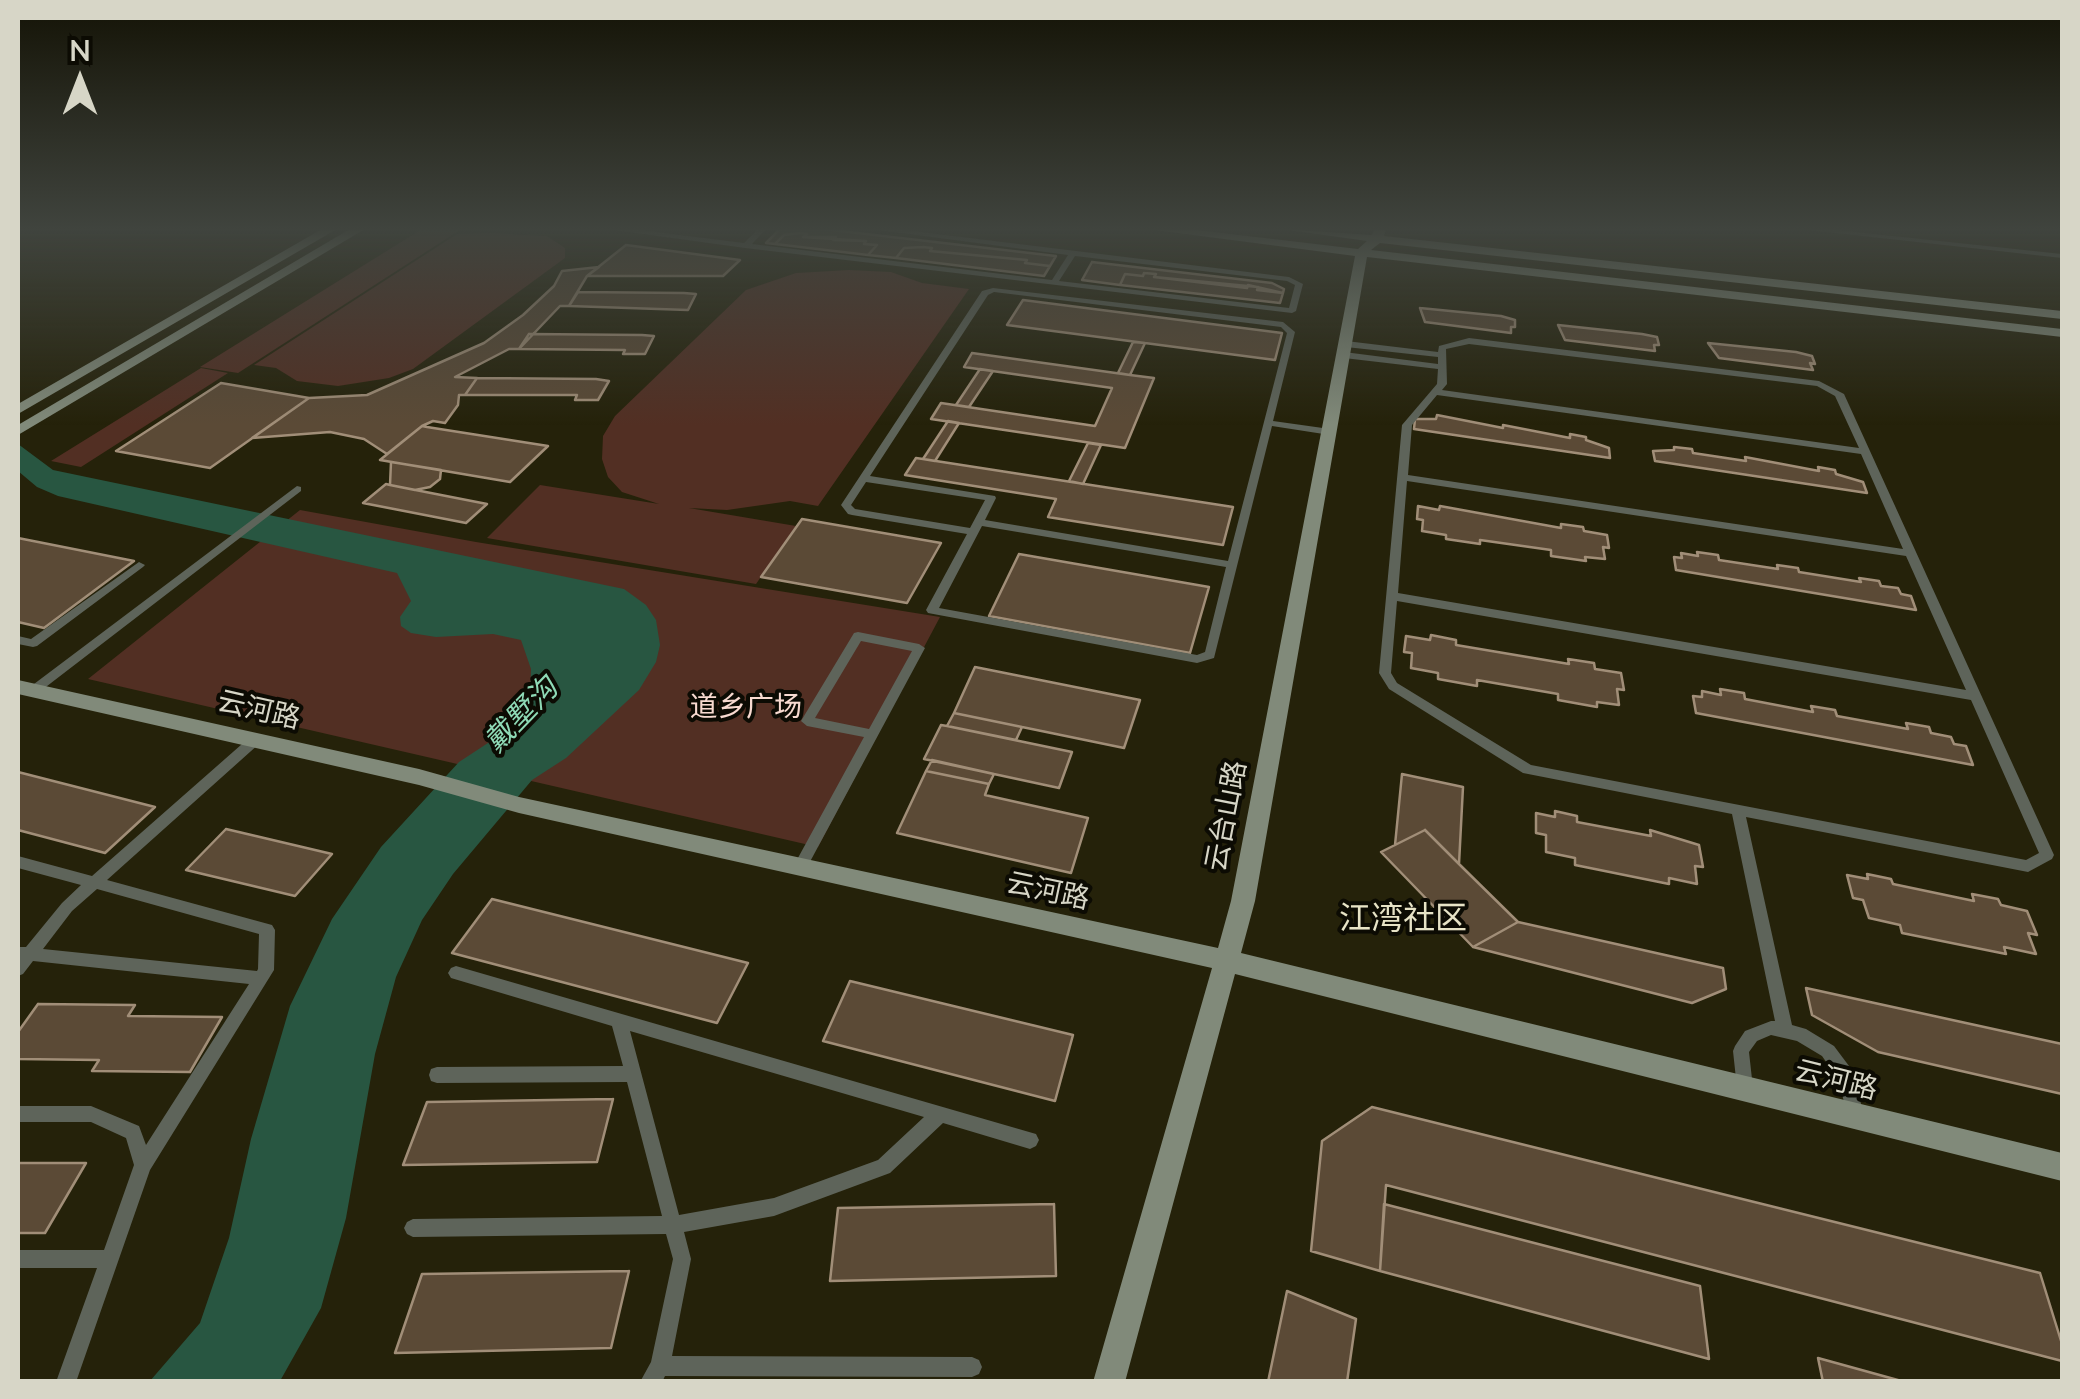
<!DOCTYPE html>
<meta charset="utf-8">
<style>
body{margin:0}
#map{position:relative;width:2080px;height:1399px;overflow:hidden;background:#25220a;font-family:Lato,sans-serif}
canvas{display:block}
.frame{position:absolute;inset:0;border:20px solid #d7d6c7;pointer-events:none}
.north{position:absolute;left:30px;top:30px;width:100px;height:100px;-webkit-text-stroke:8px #0c0b03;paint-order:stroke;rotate:0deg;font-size:28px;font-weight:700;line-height:40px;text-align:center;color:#d7d6c7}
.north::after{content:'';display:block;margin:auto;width:35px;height:45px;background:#d7d6c7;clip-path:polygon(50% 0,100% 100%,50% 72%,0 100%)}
</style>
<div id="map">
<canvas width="2080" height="1399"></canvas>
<div class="frame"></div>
<div class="north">N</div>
</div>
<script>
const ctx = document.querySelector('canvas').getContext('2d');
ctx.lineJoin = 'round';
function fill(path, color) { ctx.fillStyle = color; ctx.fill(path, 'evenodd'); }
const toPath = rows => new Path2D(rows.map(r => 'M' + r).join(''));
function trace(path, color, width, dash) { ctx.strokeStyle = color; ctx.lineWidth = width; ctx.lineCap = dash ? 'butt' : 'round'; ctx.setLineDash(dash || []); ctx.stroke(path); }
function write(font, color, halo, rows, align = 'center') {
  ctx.font = font + ' Lato,"Noto Sans SC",sans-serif'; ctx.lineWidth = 8; ctx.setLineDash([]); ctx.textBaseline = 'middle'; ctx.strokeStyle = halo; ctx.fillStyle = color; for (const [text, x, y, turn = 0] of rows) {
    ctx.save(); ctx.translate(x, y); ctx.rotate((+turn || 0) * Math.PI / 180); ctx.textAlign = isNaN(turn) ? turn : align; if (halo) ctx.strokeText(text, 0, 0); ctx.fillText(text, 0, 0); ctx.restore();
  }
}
fill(toPath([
 [422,229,460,230,238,373,200,367],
 [491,233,547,236,565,248,565,258,413,369,389,378,338,386,297,381,276,368,254,365,457,234],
 [849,270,891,272,922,283,969,289,818,506,790,501,727,510,689,508,796,526,756,584,487,538,540,485,659,504,622,492,608,477,602,459,603,436,615,416,746,290,796,273],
 [201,368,228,373,81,467,51,461],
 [300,510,476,542,940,617,818,847,88,679]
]), '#522f23');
fill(toPath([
 [18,444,53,470,624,589,646,605,656,620,660,645,656,662,639,690,566,758,532,780,453,874,422,920,396,977,375,1054,346,1218,321,1308,280,1381,150,1381,200,1323,229,1238,251,1139,290,1006,332,919,381,847,459,762,520,722,530,705,531,669,521,640,493,634,436,637,411,633,401,626,400,617,411,601,397,573,58,496,37,487,18,471]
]), '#285641');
const building = toPath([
 [780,229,823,229,1056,256,1050,266,1025,263,1027,260,930,251,932,248,923,247,904,248,896,258,868,255,877,245,864,244,866,241,803,237,807,234,800,233,784,235,775,244,766,243,780,229],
 [800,233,807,234,803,237,836,237,833,240,866,241,864,244,877,245,868,255,775,244,784,235,800,233],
 [626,245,740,260,723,276,587,276,626,245],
 [923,247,932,248,930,251,1027,260,1025,263,1050,266,1044,276,896,258,904,248,923,247],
 [1092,262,1272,283,1284,289,1283,293,1257,290,1258,287,1154,277,1156,274,1144,273,1143,276,1125,274,1120,285,1082,280,1092,262],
 [599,267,587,276,569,306,560,306,519,349,509,349,455,377,477,378,465,395,459,395,458,405,445,423,433,421,422,426,387,454,364,439,330,432,252,438,309,398,367,395,484,343,523,315,554,286,562,271,599,267],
 [1144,273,1156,274,1154,277,1247,288,1248,285,1283,293,1280,303,1120,285,1125,274,1143,276,1144,273],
 [578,292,684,293,696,294,688,310,569,306,578,292],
 [1023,300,1282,333,1275,360,1007,325,1023,300],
 [1420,308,1501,316,1515,320,1515,327,1511,327,1511,333,1425,322,1420,308],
 [1558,325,1642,334,1657,337,1659,345,1654,345,1655,351,1565,340,1558,325],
 [529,334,642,335,654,336,645,354,623,354,625,350,519,349,529,334],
 [1133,342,1145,343,1130,375,1118,373,1133,342],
 [1708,343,1796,352,1812,356,1815,364,1810,363,1813,370,1719,358,1708,343],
 [972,353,1130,375,1154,378,1125,448,931,419,941,403,1095,426,1112,388,964,367,972,353],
 [980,369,993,371,969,407,956,405,980,369],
 [477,378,596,379,609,381,598,400,575,400,577,395,465,395,477,378],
 [221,383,309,398,210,468,116,451,221,383],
 [1437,415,1503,428,1503,425,1570,438,1570,434,1586,437,1586,440,1609,448,1610,458,1414,429,1415,419,1436,419,1437,415],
 [948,421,959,423,935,461,923,459,948,421],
 [422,426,427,427,548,446,510,482,380,460,422,426],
 [1088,443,1101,445,1083,484,1069,481,1088,443],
 [1674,447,1692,449,1693,453,1746,461,1745,457,1819,471,1818,467,1835,470,1836,474,1863,482,1867,493,1655,461,1653,451,1674,450,1674,447],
 [916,458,923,459,1233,507,1223,545,1048,517,1056,499,905,475,916,458],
 [391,462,441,470,440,479,430,487,415,490,390,485,391,462],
 [386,484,390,485,487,504,466,523,363,503,386,484],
 [1418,506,1439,510,1440,506,1561,528,1561,524,1583,527,1584,531,1607,535,1609,548,1603,547,1605,559,1585,557,1586,561,1551,556,1551,550,1480,540,1480,544,1446,539,1446,535,1422,531,1423,520,1417,519,1418,506],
 [802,519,941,543,907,603,761,577,802,519],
 [18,538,134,561,44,628,18,622,18,538],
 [1697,552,1718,555,1719,560,1778,569,1777,565,1798,568,1799,572,1861,582,1859,578,1879,581,1881,586,1898,588,1901,594,1911,596,1916,610,1676,570,1674,557,1682,558,1681,553,1698,556,1697,552],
 [1019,554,1209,587,1190,653,989,616,1019,554],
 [1431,635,1456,640,1456,645,1569,664,1568,659,1594,663,1595,669,1621,673,1624,690,1617,689,1619,705,1597,702,1597,707,1558,700,1558,694,1477,680,1477,686,1438,679,1438,673,1411,668,1412,653,1404,652,1406,636,1430,640,1431,635],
 [975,667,1140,700,1124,748,954,713,975,667],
 [1720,689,1744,693,1745,699,1813,712,1811,706,1835,710,1837,716,1908,729,1906,723,1929,727,1931,733,1951,737,1954,744,1966,746,1973,765,1696,713,1693,696,1702,697,1702,691,1721,695,1720,689],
 [954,713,1022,727,1016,740,947,726,954,713],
 [941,725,947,726,1072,752,1059,788,924,759,941,725],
 [932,760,994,774,989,784,926,771,932,760],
 [926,771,989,784,985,795,1088,818,1071,873,897,833,926,771],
 [18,772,155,807,105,853,18,830,18,772],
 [1402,774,1463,787,1459,864,1425,830,1395,845,1402,774],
 [1555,811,1577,816,1577,822,1651,836,1650,830,1699,845,1703,867,1695,866,1697,884,1669,878,1669,884,1575,865,1575,858,1546,852,1546,835,1536,833,1536,813,1555,817,1555,811],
 [226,829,332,854,295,896,186,870,226,829],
 [1425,830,1459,864,1518,922,1473,947,1381,852,1425,830],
 [1867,874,1891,879,1893,884,1974,901,1972,894,1998,899,2001,905,2027,911,2037,935,2028,933,2036,954,2004,947,2006,954,1902,933,1900,925,1869,918,1863,900,1853,898,1847,875,1868,879,1867,874],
 [492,899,748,963,717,1023,452,953,492,899],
 [1518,922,1723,968,1726,989,1692,1003,1473,947,1518,922],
 [850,981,1073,1035,1055,1101,823,1041,850,981],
 [1806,988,2062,1044,2062,1094,1878,1052,1812,1015,1806,988],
 [38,1004,135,1005,128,1016,222,1017,190,1072,92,1071,99,1060,18,1059,18,1032,38,1004],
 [613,1099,597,1162,403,1165,427,1102,613,1099],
 [1372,1107,2040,1273,2062,1344,2062,1361,1386,1185,1380,1271,1311,1251,1322,1141,1372,1107],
 [18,1163,86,1163,45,1233,18,1233,18,1163],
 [1054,1204,1056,1276,830,1281,838,1208,1054,1204],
 [1384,1204,1700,1286,1709,1359,1380,1271,1384,1204],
 [629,1271,611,1348,395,1353,422,1274,629,1271],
 [1287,1291,1356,1319,1347,1382,1268,1382,1287,1291],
 [1818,1358,1905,1382,1823,1382,1818,1358]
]);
fill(building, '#5b4a36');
trace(building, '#a18e78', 2.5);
fill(toPath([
 [607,229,632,229,744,243,758,229,766,229,752,244,1052,280,1068,255,871,229,896,229,1289,277,1303,284,1296,311,1292,313,745,248,607,229],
 [1075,256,1287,281,1295,285,1289,308,1059,281,1075,256],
 [1799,229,1827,229,2062,254,2062,258,1799,229],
 [993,288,1283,322,1295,332,1273,421,1330,429,1335,432,1330,435,1272,426,1214,658,1197,663,928,613,926,610,967,534,852,515,848,514,841,505,982,291,993,288],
 [994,292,1281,327,1287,333,1228,561,985,520,996,498,995,496,870,476,988,295,994,292],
 [866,482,985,500,970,528,855,509,851,505,866,482],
 [982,526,1226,567,1205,652,1197,655,939,608,982,526],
 [1469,338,1819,381,1844,394,2054,855,2052,859,2028,872,1746,817,1792,1025,1806,1029,1834,1046,1852,1070,1864,1115,1861,1121,1855,1123,1849,1121,1838,1079,1822,1056,1797,1041,1771,1035,1757,1041,1749,1052,1753,1088,1751,1094,1745,1096,1739,1094,1737,1088,1733,1051,1735,1046,1745,1031,1771,1021,1775,1021,1732,814,1523,773,1389,689,1379,673,1402,425,1437,384,1438,369,1344,358,1340,355,1344,352,1438,364,1438,357,1346,347,1342,344,1346,341,1438,352,1439,346,1469,338],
 [1469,344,1817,386,1835,396,1859,448,1442,390,1447,384,1446,349,1469,344],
 [1437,395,1861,454,1903,549,1408,475,1412,425,1437,395],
 [1407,481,1906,556,1966,690,1398,593,1407,481],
 [1397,601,1971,700,2039,853,2026,860,1531,765,1397,683,1391,673,1397,601],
 [297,486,301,487,301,491,38,693,30,693,28,690,30,687,297,486],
 [139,562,145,565,143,567,37,646,33,647,18,644,18,636,31,639,139,562],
 [858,632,919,644,925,648,805,871,800,873,795,871,793,867,864,737,807,726,801,721,854,633,858,632],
 [861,641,912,651,869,729,815,718,861,641],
 [255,735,260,737,261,740,260,743,107,880,272,925,275,930,274,970,150,1170,76,1382,56,1382,97,1268,18,1268,18,1250,104,1250,134,1165,126,1138,91,1122,18,1122,18,1106,91,1106,139,1126,146,1145,249,984,33,961,23,974,18,976,18,947,26,947,62,903,81,885,18,868,18,856,92,876,250,737,255,735],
 [97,889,259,934,258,969,257,971,43,949,72,911,97,889],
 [456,966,1036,1134,1039,1140,1036,1146,1030,1149,943,1123,890,1173,774,1216,684,1232,691,1259,672,1356,972,1357,979,1360,982,1367,979,1374,972,1377,665,1376,662,1382,640,1382,651,1362,673,1259,666,1234,413,1237,407,1234,404,1228,407,1222,413,1219,662,1216,627,1082,437,1083,431,1081,429,1075,431,1069,437,1067,623,1066,612,1026,451,978,448,973,451,968,456,966],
 [630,1031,924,1117,878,1160,774,1198,679,1215,630,1031]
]), '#5e645a');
fill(toPath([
 [322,229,337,229,18,414,18,404,322,229],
 [350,229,365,229,18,435,18,425,350,229],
 [1147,229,1188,229,1358,249,1367,241,1281,229,1372,235,1374,229,1386,229,1384,236,2062,311,2062,319,1380,243,1371,250,2062,329,2062,337,1367,257,1255,901,1241,953,2062,1153,2062,1181,1235,974,1125,1382,1093,1382,1212,968,519,813,419,785,18,694,18,680,419,769,519,797,1218,948,1231,901,1355,256,1147,229]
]), '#818a7a');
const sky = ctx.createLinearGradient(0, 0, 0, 425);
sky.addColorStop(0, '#141306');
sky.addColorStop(0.54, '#40443e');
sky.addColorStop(1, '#40443e00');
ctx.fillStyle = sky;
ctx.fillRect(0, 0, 2080, 425);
write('28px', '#f8dad0', '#0c0b03', [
 ["道乡广场",746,707]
]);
write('28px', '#d7d6c7', '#0c0b03', [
 ["云河路",259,710,13],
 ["云台山路",1226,816,-79],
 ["云河路",1048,891,12],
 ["云河路",1836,1080,14]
]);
write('italic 30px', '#8ed9b5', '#0c0b03', [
 ["戴墅沟",521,715,-46]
]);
write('32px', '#e7e3c6', '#0c0b03', [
 ["江湾社区",1403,919]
]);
</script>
